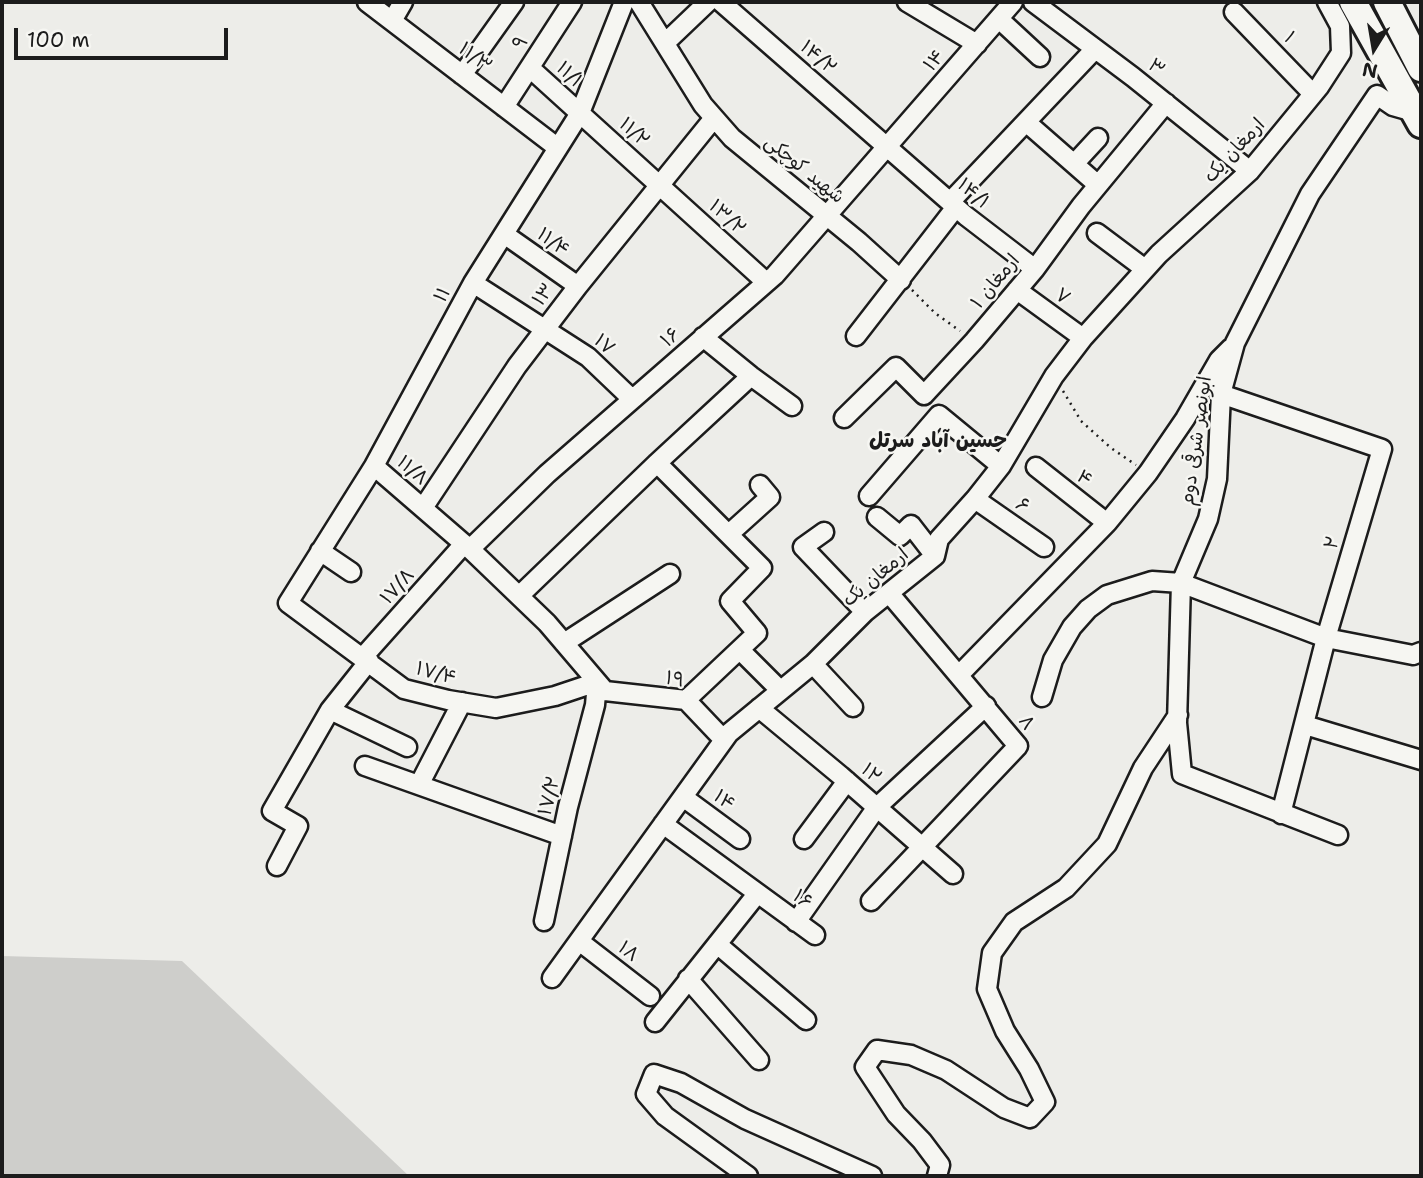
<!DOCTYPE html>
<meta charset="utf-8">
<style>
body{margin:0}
#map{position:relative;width:1423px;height:1178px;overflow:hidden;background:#edede9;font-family:"Shantell Sans",sans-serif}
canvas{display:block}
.frame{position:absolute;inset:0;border:4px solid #1c1c1c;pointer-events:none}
.north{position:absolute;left:1339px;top:14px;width:70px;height:70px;-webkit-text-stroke:5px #f6f6f2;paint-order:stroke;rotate:191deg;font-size:19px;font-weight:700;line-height:28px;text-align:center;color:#1c1c1c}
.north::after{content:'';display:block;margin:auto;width:24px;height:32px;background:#1c1c1c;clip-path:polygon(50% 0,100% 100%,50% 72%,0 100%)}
.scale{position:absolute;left:14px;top:28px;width:214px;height:32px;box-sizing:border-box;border:4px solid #1c1c1c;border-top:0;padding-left:9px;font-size:21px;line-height:24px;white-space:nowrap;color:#1c1c1c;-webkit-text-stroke:5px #f6f6f2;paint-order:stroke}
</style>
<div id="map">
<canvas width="1423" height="1178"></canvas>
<div class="frame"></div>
<div class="north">N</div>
<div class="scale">100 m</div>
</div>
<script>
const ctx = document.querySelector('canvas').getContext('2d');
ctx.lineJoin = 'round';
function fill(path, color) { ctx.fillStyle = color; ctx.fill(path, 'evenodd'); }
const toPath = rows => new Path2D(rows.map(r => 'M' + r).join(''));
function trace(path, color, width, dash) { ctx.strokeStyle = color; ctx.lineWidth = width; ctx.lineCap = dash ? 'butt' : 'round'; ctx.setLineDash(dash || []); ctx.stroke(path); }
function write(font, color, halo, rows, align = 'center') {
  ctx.font = font + ' "Shantell Sans","Playpen Sans Arabic",sans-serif'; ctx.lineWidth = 5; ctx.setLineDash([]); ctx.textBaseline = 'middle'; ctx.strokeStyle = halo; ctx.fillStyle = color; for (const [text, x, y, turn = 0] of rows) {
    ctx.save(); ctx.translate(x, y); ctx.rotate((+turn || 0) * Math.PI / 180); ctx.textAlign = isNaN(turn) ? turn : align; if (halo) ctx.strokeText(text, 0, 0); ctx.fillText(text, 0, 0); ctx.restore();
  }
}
fill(toPath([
 [2,956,182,961,409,1176,2,1176]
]), '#cececb');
const minor = toPath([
 [367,2,558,148],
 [639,2,703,105,732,138,859,242,901,280],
 [721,2,966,216,1035,269],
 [907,2,977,44],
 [1033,2,1133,77,1250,171],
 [1234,12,1313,94],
 [999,19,1040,57],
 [392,21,403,2],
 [665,43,708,2],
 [530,68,766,282],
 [462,75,514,2],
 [504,107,572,2],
 [1026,122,1098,185],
 [1074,164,1098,138],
 [950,202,1095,49],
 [1097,233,1145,269],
 [504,234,578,286],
 [473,283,588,357,632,399],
 [1017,290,1083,338],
 [856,336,956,207],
 [703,337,751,376,792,406],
 [1221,394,1382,449,1326,638,1281,814],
 [844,418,896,367,924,395,974,341,1035,269,1081,206,1166,103],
 [657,463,762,568,730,601,757,633,686,700],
 [374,466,470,549,547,623,605,691,686,700,724,740],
 [1036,467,1107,523],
 [869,496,939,415,1001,466],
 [975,499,1044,547],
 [423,508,517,366,578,286,714,118],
 [877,517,900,536,911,525,935,556],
 [824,532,803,547,865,612],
 [729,534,770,497,760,485],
 [470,549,547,474,775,275,1013,2],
 [320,551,351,572],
 [519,596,657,463,751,376],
 [564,643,670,574],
 [740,650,780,690],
 [363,657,464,544],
 [813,664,853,707],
 [960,674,1107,523,1148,473,1185,419,1219,360,1231,348],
 [1042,697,1053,660,1072,627,1088,609,1107,595,1152,581,1181,583,1208,519,1217,479,1221,394,1235,343,1310,194,1377,95,1393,106,1414,112],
 [759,708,841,776,953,874],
 [330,710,407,747],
 [1305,725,1421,760],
 [365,766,562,836],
 [419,785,462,702],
 [683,797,740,839],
 [663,824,815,935],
 [1338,835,1182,774,1177,723,1181,583,1326,638,1413,655,1421,652],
 [804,839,847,781],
 [277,866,298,826,272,811,330,710,369,661],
 [871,901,1018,746,889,593],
 [544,921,568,807,595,705,597,682,555,696,496,708,448,700,404,689,288,603,374,466,473,283,580,113,624,2],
 [796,922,877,807,986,706],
 [579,941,650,996],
 [717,944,806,1020],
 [552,978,729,733,813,664,865,612,935,556,939,539,975,499,1001,466,1054,376,1083,338,1159,254,1250,171,1319,87,1341,53,1340,26,1327,2],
 [688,979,759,1060],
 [655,1022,757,894],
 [748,1176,665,1116,646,1094,654,1074,681,1083,745,1119,872,1176],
 [937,1176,940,1165,922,1141,896,1114,865,1067,877,1050,911,1055,946,1070,1004,1108,1030,1118,1045,1102,1029,1069,1005,1031,987,989,992,953,1014,922,1066,888,1107,844,1143,768,1178,715]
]);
const highway = toPath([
 [1353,2,1421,124],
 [1387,2,1421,68]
]);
trace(minor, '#1c1c1c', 23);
trace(highway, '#1c1c1c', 32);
trace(toPath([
 [912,290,935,313,960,331],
 [1063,391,1081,421,1111,448,1136,465]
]), '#1c1c1c', 2.5, [2, 5]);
trace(minor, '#f6f6f2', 18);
trace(highway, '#f6f6f2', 26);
write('19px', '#1c1c1c', '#f6f6f2', [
 ["۱",1289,38,45],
 ["۹",521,43,-57],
 ["۱۱/۳",475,58,37],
 ["۱۴/۲",818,58,41],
 ["۱۴",935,61,-49],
 ["۳",1156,68,39],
 ["۱۱/۱",569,75,43],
 ["۱۱/۲",634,133,42],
 ["ارمغان یک",1235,151,-47],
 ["شهید کوچکی",804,170,39],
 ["۱۴/۱",973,194,41],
 ["۱۳/۲",727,218,42],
 ["۱۱/۴",553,243,36],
 ["ارمغان ۱",996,282,-50],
 ["۱۱",443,295,-61],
 ["۱۳",544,295,-53],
 ["۷",1062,297,36],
 ["۱۶",671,338,-41],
 ["۱۷",604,345,40],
 ["ابونصر شرقی دوم",1197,441,-82],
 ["۱۱/۸",412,471,41],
 ["۴",1084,479,38],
 ["۶",1022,506,35],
 ["۲",1333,543,-73],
 ["ارمغان یک",876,578,-40],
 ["۱۷/۸",398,587,-48],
 ["۱۷/۴",436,674,15],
 ["۱۹",675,680,10],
 ["۸",1026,723,55],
 ["۱۲",871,774,41],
 ["۱۷/۲",550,796,-76],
 ["۱۴",724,801,37],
 ["۱۶",802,900,36],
 ["۱۸",628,952,38]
]);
write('bold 21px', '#1c1c1c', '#f6f6f2', [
 ["حسین آباد سرتل",938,442]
]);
</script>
